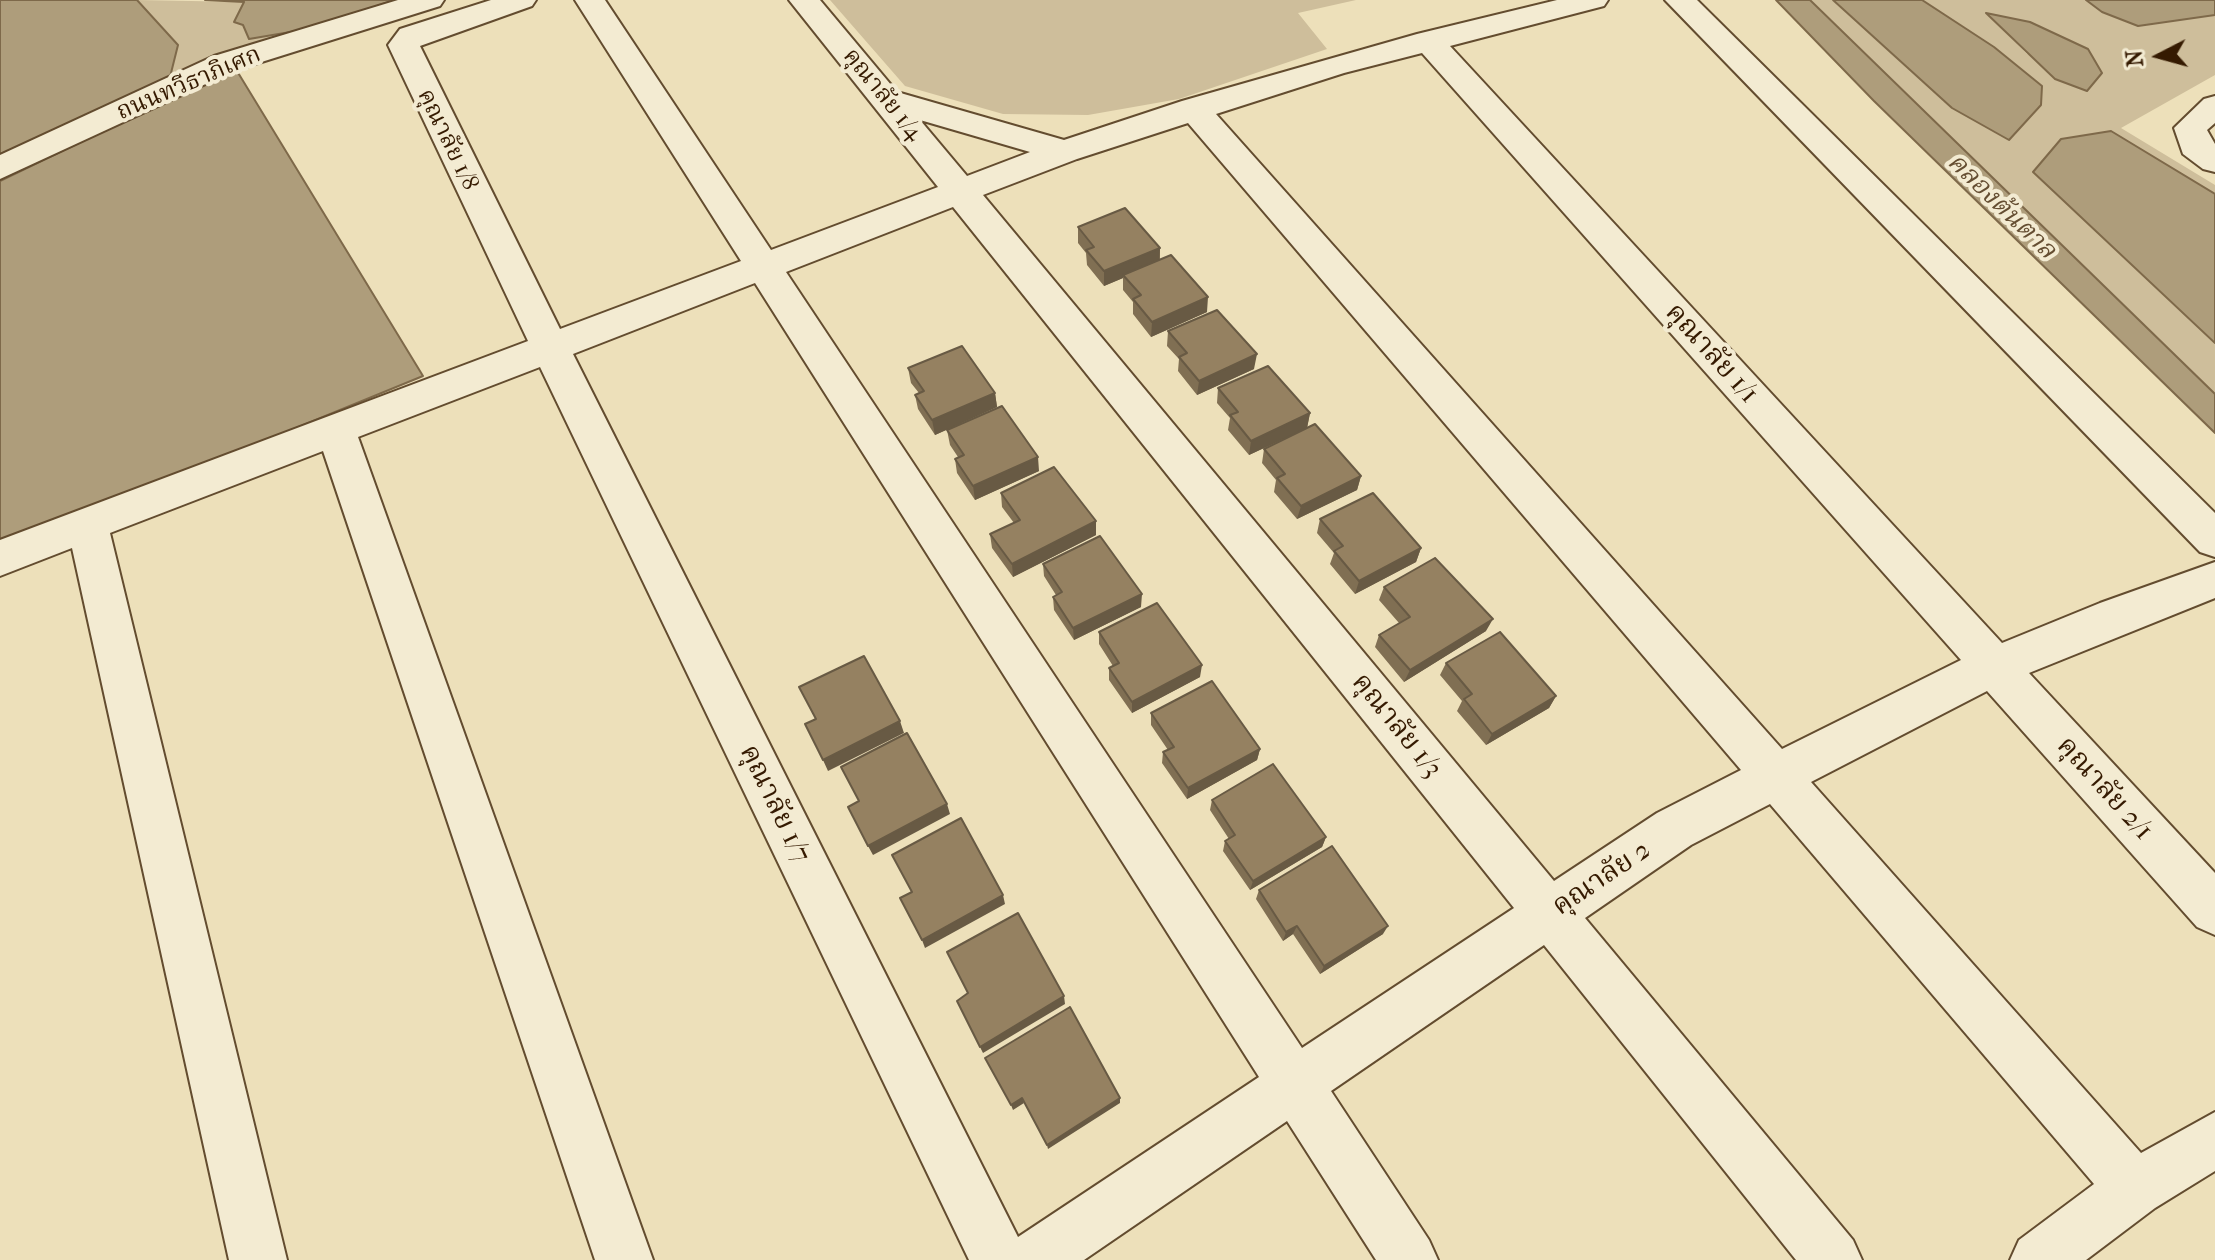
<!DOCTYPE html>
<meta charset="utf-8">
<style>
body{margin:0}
#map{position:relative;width:2215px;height:1260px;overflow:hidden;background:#ede0ba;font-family:"IM FELL French Canon",serif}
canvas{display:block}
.north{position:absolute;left:2119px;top:16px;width:80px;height:80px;-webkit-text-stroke:6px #f3ebd2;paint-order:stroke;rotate:264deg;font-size:22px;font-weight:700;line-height:32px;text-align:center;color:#351a01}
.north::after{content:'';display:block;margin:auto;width:28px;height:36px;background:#351a01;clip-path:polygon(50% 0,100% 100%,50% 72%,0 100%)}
</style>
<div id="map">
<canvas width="2215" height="1260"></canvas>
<div class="north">N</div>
</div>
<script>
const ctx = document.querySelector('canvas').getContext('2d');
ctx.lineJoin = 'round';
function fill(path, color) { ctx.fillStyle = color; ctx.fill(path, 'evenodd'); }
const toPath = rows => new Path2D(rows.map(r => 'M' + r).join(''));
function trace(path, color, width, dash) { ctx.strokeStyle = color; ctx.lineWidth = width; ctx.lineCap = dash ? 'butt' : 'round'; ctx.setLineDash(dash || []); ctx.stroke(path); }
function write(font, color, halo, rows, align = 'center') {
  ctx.font = font + ' "IM FELL French Canon","Noto Serif Thai",serif'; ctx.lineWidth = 8; ctx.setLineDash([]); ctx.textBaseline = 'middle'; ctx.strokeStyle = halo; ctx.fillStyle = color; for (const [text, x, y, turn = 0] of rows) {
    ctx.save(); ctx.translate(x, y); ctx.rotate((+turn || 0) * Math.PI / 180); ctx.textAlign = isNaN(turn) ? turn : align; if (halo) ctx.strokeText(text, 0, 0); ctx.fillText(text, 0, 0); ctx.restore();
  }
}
fill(toPath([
 [137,0,245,2,314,28,394,0,421,0,167,84],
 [830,0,1356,0,1298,13,1327,49,1179,99,1088,115,1003,114,905,86],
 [1810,0,1833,0,1952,108,1994,47,1922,0,2086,0,2102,12,2138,26,2215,15,2215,75,2121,128,2215,185,2215,194,2111,131,2033,172,2215,343,2215,394],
 [1988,15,2030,22,2088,49,2102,73,2027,54]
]), '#cebe9b');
const water = toPath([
 [0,0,137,0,178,45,170,77,0,155,0,0],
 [205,0,394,0,314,28,249,39,243,25,234,22,244,2,205,0],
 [1776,0,1810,0,2215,394,2215,433,1874,101,1776,0],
 [1833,0,1922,0,1994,47,2042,86,2041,105,2009,140,1952,108,1833,0],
 [2086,0,2215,0,2215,15,2138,26,2102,12,2086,0],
 [1986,13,2030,22,2088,49,2102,73,2087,91,2055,79,1986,13],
 [237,71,423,376,0,549,0,181,207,81,237,71],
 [2111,131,2215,194,2215,343,2033,172,2061,139,2111,131]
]);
fill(water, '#ae9d7b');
trace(water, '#7e694a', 2);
const minor = toPath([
 [398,0,444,0,440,6,236,70,0,179,0,155,214,56,398,0],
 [491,0,536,0,532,6,420,46,560,329,741,261,575,0,605,0,771,250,938,187,789,0,820,0,897,92,1064,140,1182,101,1417,34,1557,0,1608,0,1604,6,1450,46,2002,643,2100,603,2215,562,2215,598,2029,673,2215,873,2215,935,2197,927,1987,691,1811,782,2141,1153,2215,1112,2215,1171,2155,1208,2086,1260,2010,1260,2019,1240,2094,1184,1770,804,1691,845,1585,918,1853,1240,1862,1260,1796,1260,1544,945,1331,1091,1429,1240,1438,1260,1376,1260,1287,1121,1084,1260,969,1260,540,367,358,437,653,1260,595,1260,323,451,110,533,287,1260,229,1260,72,548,0,576,0,540,528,341,388,45,400,29,491,0],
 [1422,53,1961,660,1782,749,1216,114,1344,73,1422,53],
 [920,120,1030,152,967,176,920,120],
 [1188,123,1741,770,1657,813,1554,881,983,195,1077,159,1188,123],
 [953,207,1514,908,1302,1048,786,272,953,207],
 [755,283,1259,1077,1018,1237,573,354,755,283],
 [1665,0,1697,0,2215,513,2215,557,2200,552,1665,0],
 [2215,96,2215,123,2207,130,2215,144,2215,172,2203,169,2183,154,2174,128,2204,99,2215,96]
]);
trace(minor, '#634c2f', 4);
fill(minor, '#f3ebd2');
fill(toPath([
 [1078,227,1160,248,1160,260,1207,312,1151,337,1133,314,1133,302,1123,290,1123,278,1104,286,1087,265,1086,253,1078,243],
 [1168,331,1254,369,1197,395,1178,371,1179,359,1167,346],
 [908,368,995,393,997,407,935,435,918,409,915,395,919,393,911,383],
 [1218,388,1310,413,1307,428,1249,455,1228,430,1230,418,1217,403],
 [947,430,1039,471,975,500,957,473,955,459,958,457,950,445],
 [1264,449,1361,476,1357,490,1297,519,1274,492,1276,480,1262,463],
 [1001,493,1096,535,1013,577,992,548,990,534,1014,523,1002,507],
 [1320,519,1421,548,1416,562,1355,594,1330,564,1334,553,1317,533],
 [1043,564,1141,607,1074,640,1054,610,1053,597,1056,595,1044,576],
 [1384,587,1486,631,1404,682,1375,647,1379,635,1399,623,1379,600],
 [1099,632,1200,677,1132,713,1109,680,1109,668,1113,666,1099,644],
 [1446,663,1556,696,1549,708,1486,745,1457,711,1462,701,1440,675],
 [1151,713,1260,749,1257,760,1187,799,1162,763,1163,752,1168,750,1151,725],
 [1212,800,1326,837,1322,847,1250,890,1223,851,1225,841,1229,839,1210,810],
 [1259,890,1383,934,1320,974,1293,934,1283,941,1256,899]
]), '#806f53');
fill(toPath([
 [1160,248,1159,263,1123,275,1123,278,1104,286,1104,271],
 [1208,297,1207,312,1151,337,1152,322],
 [1257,354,1254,369,1197,395,1199,381],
 [995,393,997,407,935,435,932,420],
 [1310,413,1307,428,1249,455,1251,441],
 [1038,457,1039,471,975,500,973,486],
 [1361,476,1357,490,1297,519,1301,506],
 [1096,521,1096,535,1013,577,1012,564],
 [1421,548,1416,562,1355,594,1359,581],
 [1142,594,1141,607,1074,640,1073,628],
 [1493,619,1486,631,1404,682,1410,670],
 [1202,665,1200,677,1132,713,1132,702],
 [1556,696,1549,708,1486,745,1492,734],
 [900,721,904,733,828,771,823,760],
 [1260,749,1257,760,1187,799,1188,788],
 [947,804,950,814,873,855,868,846],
 [1326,837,1322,847,1250,890,1253,881],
 [1003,895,1005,904,925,948,922,940],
 [1297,926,1293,934,1283,941,1286,932],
 [1388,926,1383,934,1320,974,1324,966],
 [1064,996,1065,1004,983,1053,980,1047],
 [1022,1098,1024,1103,1013,1110,1011,1105],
 [1120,1098,1120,1103,1048,1149,1047,1145]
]), '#685a44');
const building = toPath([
 [1125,208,1160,248,1104,271,1086,250,1094,247,1078,227,1125,208],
 [1171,255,1208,297,1152,322,1133,299,1141,295,1123,275,1171,255],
 [1217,310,1257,354,1199,381,1179,357,1187,353,1168,331,1217,310],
 [962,346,995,393,932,420,915,395,924,391,908,368,962,346],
 [1268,366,1310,413,1251,441,1230,415,1238,412,1218,388,1268,366],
 [1002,406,1038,457,973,486,955,459,964,455,947,430,1002,406],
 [1315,424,1361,476,1301,506,1277,478,1285,474,1264,449,1315,424],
 [1054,467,1096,521,1012,564,990,534,1020,520,1001,493,1054,467],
 [1373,493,1421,548,1359,581,1334,551,1343,546,1320,519,1373,493],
 [1100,536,1142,594,1073,628,1053,597,1062,592,1043,564,1100,536],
 [1435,558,1493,619,1410,670,1379,635,1410,617,1384,587,1435,558],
 [1157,603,1202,665,1132,702,1109,668,1119,663,1099,632,1157,603],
 [1500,632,1556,696,1492,734,1464,699,1472,694,1446,663,1500,632],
 [864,656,900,721,823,760,805,724,816,719,799,687,864,656],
 [1212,681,1260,749,1188,788,1163,752,1174,747,1151,713,1212,681],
 [907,733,947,804,868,846,848,807,859,801,841,767,907,733],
 [1273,764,1326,837,1253,881,1225,841,1235,835,1212,800,1273,764],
 [961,818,1003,895,922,940,900,898,912,892,892,855,961,818],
 [1332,846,1388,926,1324,966,1297,926,1286,932,1259,890,1332,846],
 [1018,913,1064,996,980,1047,957,1001,968,993,947,952,1018,913],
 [1070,1007,1120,1098,1047,1145,1022,1098,1011,1105,985,1058,1070,1007]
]);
fill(building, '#958161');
trace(building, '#685a44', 2);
write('24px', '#351a01', '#f3ebd2', [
 ["ถนนทวีธาภิเศก",189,84,-23],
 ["คุณาลัย 1/4",882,95,51],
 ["คุณาลัย 1/8",447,140,64]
]);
write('italic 26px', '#654e32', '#f3ebd2', [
 ["คลองต้นตาล",2001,207,44]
]);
write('28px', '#351a01', '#f3ebd2', [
 ["คุณาลัย 1/1",1711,354,48],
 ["คุณาลัย 1/3",1396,726,51],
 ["คุณาลัย 2/1",2104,789,48],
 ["คุณาลัย 1/7",774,804,64],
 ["คุณาลัย 2",1602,879,-34]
]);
</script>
